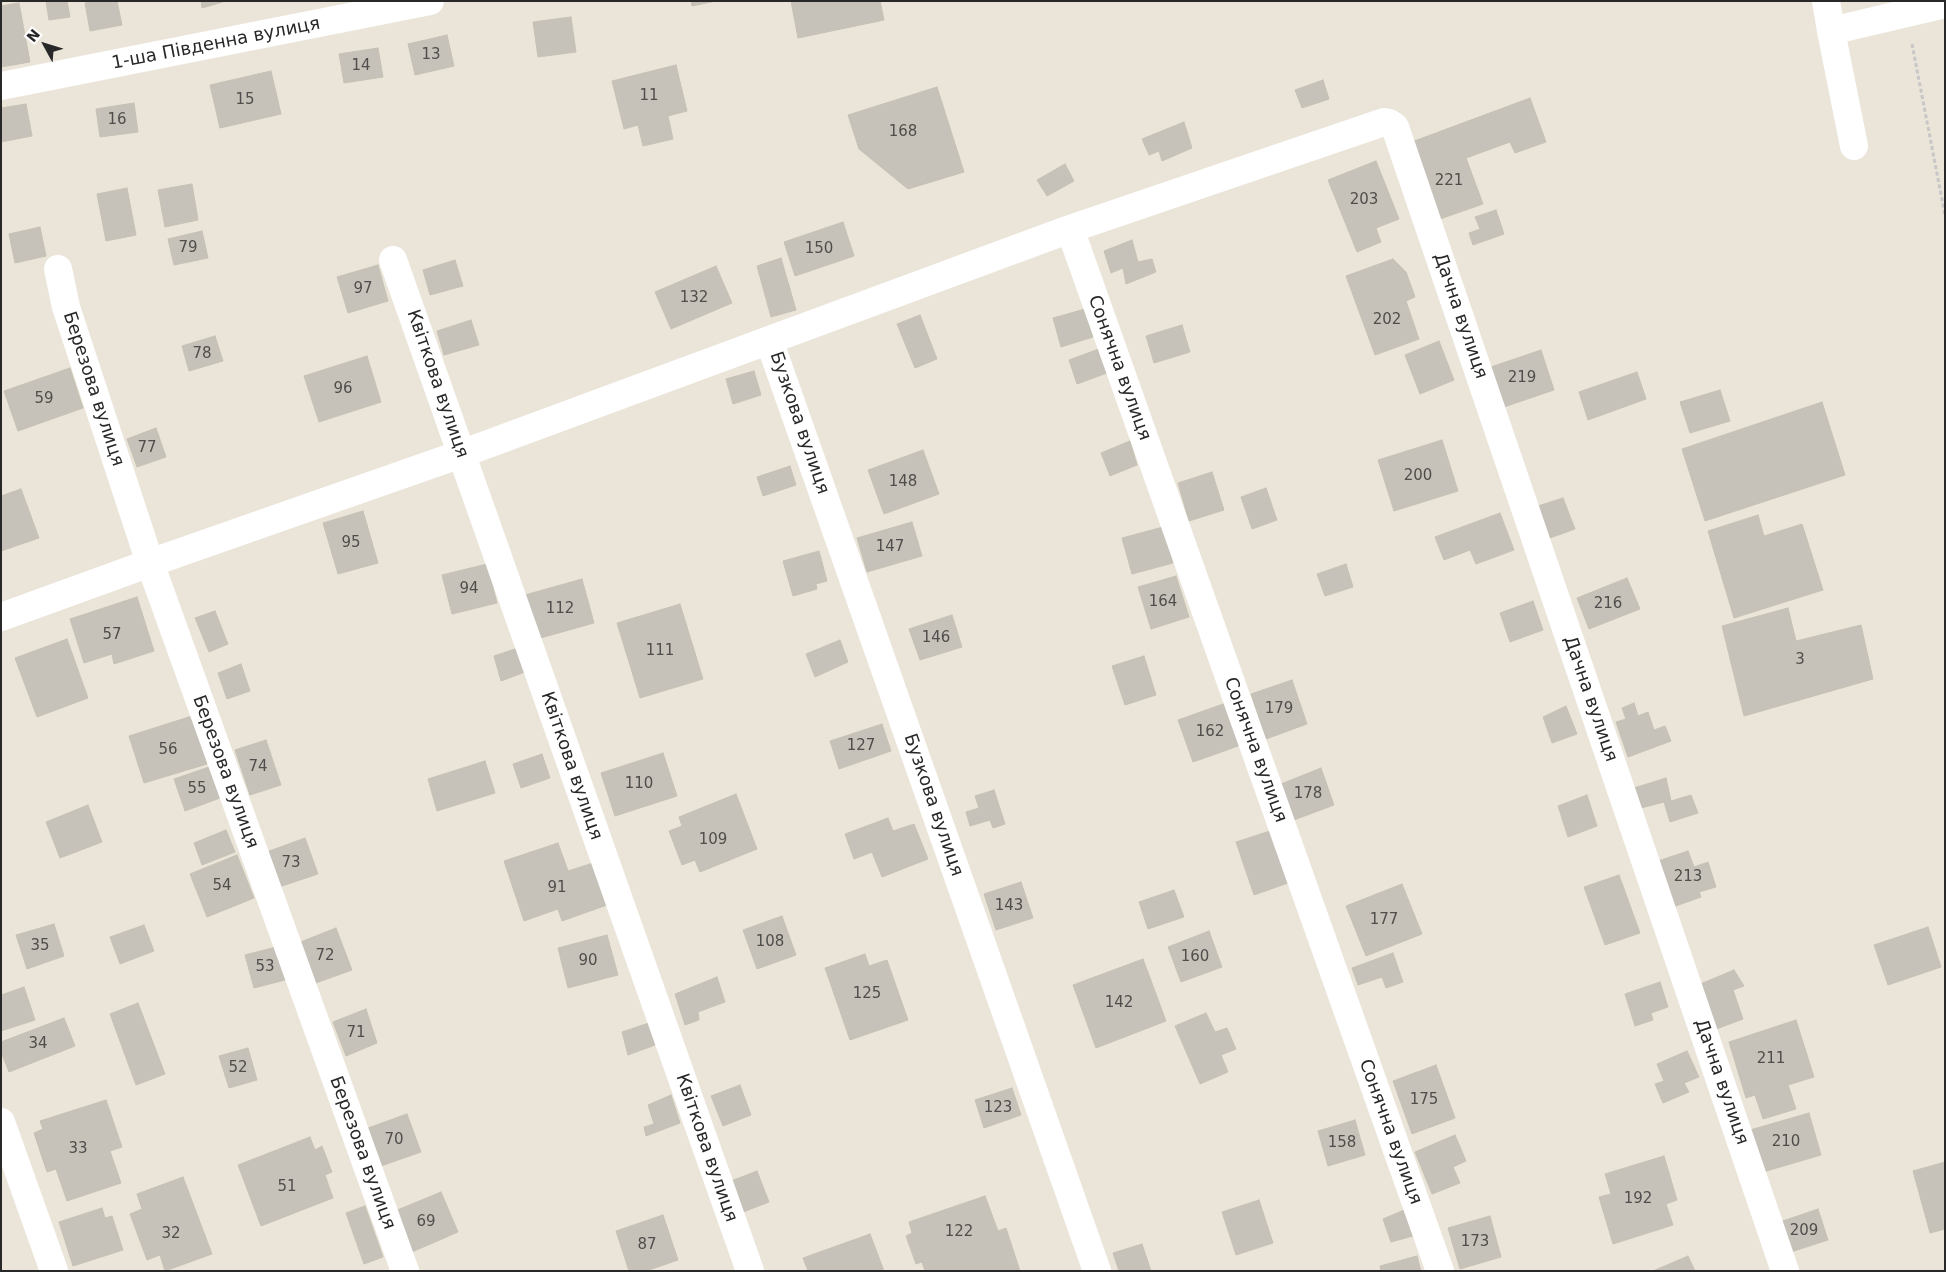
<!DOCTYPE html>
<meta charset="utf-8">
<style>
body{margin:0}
#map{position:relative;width:1946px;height:1272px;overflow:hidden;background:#ebe5d9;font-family:"DejaVu Sans",sans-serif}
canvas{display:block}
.frame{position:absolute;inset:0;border:2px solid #282828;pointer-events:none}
.north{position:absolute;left:20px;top:20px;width:50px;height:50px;-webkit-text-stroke:4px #fff;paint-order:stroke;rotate:309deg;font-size:14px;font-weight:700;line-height:20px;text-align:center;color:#282828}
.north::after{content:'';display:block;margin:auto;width:18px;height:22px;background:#282828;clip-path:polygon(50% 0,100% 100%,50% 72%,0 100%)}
</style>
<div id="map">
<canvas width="1946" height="1272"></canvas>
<div class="frame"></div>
<div class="north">N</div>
</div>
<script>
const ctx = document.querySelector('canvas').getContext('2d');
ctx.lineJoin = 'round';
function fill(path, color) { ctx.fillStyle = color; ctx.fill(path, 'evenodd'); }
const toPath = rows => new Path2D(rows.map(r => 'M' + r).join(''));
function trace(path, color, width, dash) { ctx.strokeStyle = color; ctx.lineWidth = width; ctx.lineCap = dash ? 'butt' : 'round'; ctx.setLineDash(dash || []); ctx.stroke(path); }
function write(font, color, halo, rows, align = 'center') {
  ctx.font = font + ' "DejaVu Sans",sans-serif'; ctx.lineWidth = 4.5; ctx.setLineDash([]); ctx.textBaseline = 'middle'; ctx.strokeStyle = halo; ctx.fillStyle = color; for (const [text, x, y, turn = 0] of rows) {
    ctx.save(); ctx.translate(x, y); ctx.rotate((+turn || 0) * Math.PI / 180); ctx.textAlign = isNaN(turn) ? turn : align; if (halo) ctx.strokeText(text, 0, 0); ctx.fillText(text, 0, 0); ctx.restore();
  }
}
const building = toPath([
 [46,1,67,1,70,17,49,20,46,1],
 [95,1,117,1,122,25,90,31,85,3,95,1],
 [201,1,226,1,202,8,201,1],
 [691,1,716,1,692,6,691,1],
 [791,1,880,1,884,20,798,38,791,1],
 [19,3,30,62,1,67,1,6,19,3],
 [571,17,576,52,538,57,533,22,571,17],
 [447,35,454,66,415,75,408,44,447,35],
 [378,48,383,77,344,83,339,54,378,48],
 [676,65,687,111,668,116,673,139,643,146,638,125,624,129,612,81,676,65],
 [271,71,281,114,220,128,210,85,271,71],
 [1323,80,1329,99,1302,108,1295,90,1323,80],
 [937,87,964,172,908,189,859,149,848,115,937,87],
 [1530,98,1546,142,1515,153,1510,142,1466,158,1483,204,1437,220,1409,143,1530,98],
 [134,103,138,132,100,137,96,109,134,103],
 [26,104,32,136,1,142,1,108,26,104],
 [1184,122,1192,148,1162,161,1159,151,1149,155,1142,139,1184,122],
 [1376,161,1399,219,1376,228,1381,242,1357,252,1328,180,1376,161],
 [1065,164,1074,181,1047,196,1037,180,1065,164],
 [192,184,198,220,165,227,158,190,192,184],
 [127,188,136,235,106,241,97,194,127,188],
 [1496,210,1504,234,1473,245,1469,233,1480,229,1475,217,1496,210],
 [843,222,854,256,795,276,784,242,843,222],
 [40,227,46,256,15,263,9,234,40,227],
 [202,231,208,258,174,265,168,239,202,231],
 [1132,240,1138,262,1152,259,1156,272,1126,284,1123,268,1111,273,1104,251,1132,240],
 [781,258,796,310,771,317,757,266,781,258],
 [1393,259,1406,272,1415,297,1406,301,1419,339,1375,355,1346,276,1393,259],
 [455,260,463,286,430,295,423,270,455,260],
 [378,265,388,301,348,313,337,277,378,265],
 [716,266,732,303,671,329,655,292,716,266],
 [1085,309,1093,337,1061,347,1053,318,1085,309],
 [920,315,937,359,915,368,897,324,920,315],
 [471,320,479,345,444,355,437,331,471,320],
 [1182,325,1190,352,1154,363,1146,336,1182,325],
 [215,336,223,361,189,371,182,346,215,336],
 [1439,341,1454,380,1420,394,1405,355,1439,341],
 [1099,349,1107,373,1077,384,1069,360,1099,349],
 [1541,350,1554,390,1504,407,1491,367,1541,350],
 [367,356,381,402,319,422,304,376,367,356],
 [70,368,83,408,18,431,4,391,70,368],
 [754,371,761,395,733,404,726,379,754,371],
 [1637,372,1646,399,1588,420,1579,392,1637,372],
 [1720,390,1730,421,1690,433,1680,402,1720,390],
 [1822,402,1845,475,1705,521,1682,449,1822,402],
 [156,428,166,457,137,467,127,439,156,428],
 [1442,440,1458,491,1394,511,1378,460,1442,440],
 [1130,441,1137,465,1110,476,1101,453,1130,441],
 [923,450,939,494,884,514,868,470,923,450],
 [790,466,796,485,763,496,757,477,790,466],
 [1212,472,1224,510,1189,521,1178,483,1212,472],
 [1266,488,1277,520,1252,529,1241,497,1266,488],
 [21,489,39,538,1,551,1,496,21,489],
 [1563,498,1575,529,1550,538,1538,506,1563,498],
 [363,511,378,563,338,574,323,523,363,511],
 [1500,513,1514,550,1476,564,1470,550,1444,560,1435,537,1500,513],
 [1758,515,1764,536,1802,524,1823,590,1734,618,1708,531,1758,515],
 [912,522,922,556,867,572,857,538,912,522],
 [1163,527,1173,563,1132,574,1122,538,1163,527],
 [819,551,827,581,816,584,817,589,793,596,783,561,819,551],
 [487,564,497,603,452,614,442,575,487,564],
 [1346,564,1353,587,1325,596,1317,574,1346,564],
 [1176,576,1189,617,1151,629,1138,587,1176,576],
 [1627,578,1640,609,1589,629,1577,598,1627,578],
 [582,579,594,623,537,639,525,595,582,579],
 [137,597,154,651,114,664,112,654,84,663,70,619,137,597],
 [1533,601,1543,630,1510,642,1500,613,1533,601],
 [680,604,703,679,640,698,617,623,680,604],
 [1788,608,1796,641,1861,625,1873,679,1744,716,1722,626,1788,608],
 [215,611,228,644,209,652,195,618,215,611],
 [952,615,962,647,920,660,909,629,952,615],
 [67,639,88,698,37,717,15,658,67,639],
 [840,640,848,662,815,677,806,654,840,640],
 [518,648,525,672,501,681,494,656,518,648],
 [1144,656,1156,695,1125,705,1112,666,1144,656],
 [241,664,250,691,227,699,218,673,241,664],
 [1292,680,1307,724,1266,739,1251,694,1292,680],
 [1226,703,1241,745,1193,762,1178,720,1226,703],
 [1634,703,1638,716,1648,712,1654,730,1665,726,1671,741,1628,757,1616,722,1626,719,1622,708,1634,703],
 [1566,706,1577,734,1552,743,1543,717,1566,706],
 [192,716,207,764,144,783,129,736,192,716],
 [882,724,891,751,839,769,830,741,882,724],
 [266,740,281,785,250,795,235,750,266,740],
 [663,753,677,796,615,816,601,773,663,753],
 [542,754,550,778,521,788,513,764,542,754],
 [485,761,495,793,437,811,428,779,485,761],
 [209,767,220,798,185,811,174,779,209,767],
 [1321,768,1334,805,1294,820,1281,784,1321,768],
 [1666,778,1671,801,1691,795,1698,813,1670,822,1664,802,1641,808,1634,788,1666,778],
 [994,790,1005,824,993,828,990,820,970,826,966,812,979,808,975,796,994,790],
 [736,794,757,849,700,872,695,860,682,865,669,831,682,826,679,817,736,794],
 [1587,795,1597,826,1568,837,1558,806,1587,795],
 [88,805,102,842,60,858,46,822,88,805],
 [888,818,893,831,914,824,928,859,882,877,872,852,854,859,845,834,888,818],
 [226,830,235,852,202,865,194,843,226,830],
 [1270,831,1288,883,1254,895,1236,842,1270,831],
 [305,838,318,874,276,888,264,853,305,838],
 [558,843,568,871,593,863,607,905,562,921,558,909,524,921,504,861,558,843],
 [1688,851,1694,867,1708,862,1716,887,1699,892,1701,897,1673,907,1658,861,1688,851],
 [237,855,254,898,207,917,190,874,237,855],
 [1619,875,1640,933,1605,945,1584,887,1619,875],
 [1021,882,1033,918,996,930,984,894,1021,882],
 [1402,884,1422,934,1366,956,1346,906,1402,884],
 [1174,890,1184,917,1148,929,1139,902,1174,890],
 [782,916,796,955,757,969,743,930,782,916],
 [54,924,64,956,27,969,16,935,54,924],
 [144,925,154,951,120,964,110,937,144,925],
 [1928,927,1941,967,1888,985,1874,945,1928,927],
 [336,928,352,970,313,984,298,943,336,928],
 [1209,931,1222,967,1181,982,1168,947,1209,931],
 [607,935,618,975,568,988,558,948,607,935],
 [276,947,285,980,254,988,245,955,276,947],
 [1393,953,1403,982,1386,988,1382,977,1358,985,1352,968,1393,953],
 [865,954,869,966,887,960,908,1020,850,1040,825,968,865,954],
 [1143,959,1166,1021,1096,1048,1073,985,1143,959],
 [1734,970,1744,986,1733,990,1743,1019,1711,1031,1698,985,1734,970],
 [717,977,725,1002,698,1012,699,1020,685,1025,675,994,717,977],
 [1660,982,1668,1007,1651,1013,1653,1020,1635,1026,1625,994,1660,982],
 [24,987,35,1020,1,1031,1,995,24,987],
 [138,1003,165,1074,136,1085,110,1014,138,1003],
 [366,1009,377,1043,346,1056,333,1022,366,1009],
 [1206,1013,1215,1032,1227,1028,1236,1049,1221,1055,1228,1072,1200,1084,1175,1026,1206,1013],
 [64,1018,75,1046,9,1072,1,1052,1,1042,64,1018],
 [1796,1020,1814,1077,1788,1085,1796,1109,1763,1119,1755,1095,1746,1098,1729,1042,1796,1020],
 [649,1023,655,1045,628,1055,622,1032,649,1023],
 [248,1048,257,1080,229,1088,219,1056,248,1048],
 [1687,1051,1699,1077,1684,1083,1689,1092,1663,1103,1655,1084,1664,1081,1657,1064,1687,1051],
 [1436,1065,1455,1118,1412,1134,1393,1081,1436,1065],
 [740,1085,751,1115,723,1126,711,1096,740,1085],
 [1012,1088,1021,1115,984,1128,975,1100,1012,1088],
 [671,1095,680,1123,646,1136,644,1127,654,1124,648,1105,671,1095],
 [106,1100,122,1147,110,1151,121,1183,67,1201,56,1169,47,1172,34,1133,43,1129,40,1121,106,1100],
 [1809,1113,1821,1155,1763,1172,1750,1130,1809,1113],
 [407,1114,421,1152,381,1166,368,1128,407,1114],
 [1355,1120,1365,1155,1328,1166,1318,1131,1355,1120],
 [1455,1135,1466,1161,1453,1167,1460,1183,1432,1194,1415,1152,1455,1135],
 [310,1137,315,1150,322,1146,332,1172,325,1175,333,1198,261,1226,238,1165,310,1137],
 [1664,1156,1677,1200,1666,1204,1673,1225,1613,1244,1599,1197,1611,1194,1605,1174,1664,1156],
 [1945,1162,1945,1229,1930,1233,1913,1171,1945,1162],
 [757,1171,769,1202,743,1212,731,1181,757,1171],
 [183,1177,212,1254,165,1271,160,1255,147,1260,130,1214,142,1209,137,1194,183,1177],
 [441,1192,458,1232,412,1252,395,1211,441,1192],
 [985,1196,998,1231,1006,1228,1020,1271,925,1271,922,1262,916,1264,906,1236,912,1233,909,1222,985,1196],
 [1259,1200,1273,1243,1236,1255,1222,1212,1259,1200],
 [365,1206,383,1257,364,1264,346,1213,365,1206],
 [102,1208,105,1218,112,1216,123,1250,73,1266,59,1222,102,1208],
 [1818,1209,1828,1240,1791,1252,1780,1222,1818,1209],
 [1404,1210,1413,1236,1391,1242,1383,1219,1404,1210],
 [663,1215,678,1260,646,1271,629,1271,616,1231,663,1215],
 [1490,1216,1501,1257,1460,1269,1448,1228,1490,1216],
 [870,1234,884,1271,808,1271,803,1258,870,1234],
 [1142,1244,1151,1271,1119,1271,1113,1253,1142,1244],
 [1417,1256,1421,1271,1381,1271,1380,1266,1417,1256],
 [1688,1256,1695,1271,1653,1271,1688,1256]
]);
fill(building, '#c6c2b9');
trace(building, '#c6c1b3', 1);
trace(toPath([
 [1912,44,1945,215]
]), '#c7c7c7', 3, [4, 2.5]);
trace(toPath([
 [1826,1,1831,31],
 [1,86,430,1],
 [1854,146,1831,31,1945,4],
 [1070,229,1440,1271],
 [393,260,750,1271],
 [58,269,66,307,150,563,405,1271],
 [769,340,1097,1271],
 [1,617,150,563,461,454,1070,229,1384,122,1389,123,1395,127,1785,1271],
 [1,1122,54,1271]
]), '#fff', 28);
write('15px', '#504e4c', null, [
 ["13",431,55],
 ["14",361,66],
 ["11",649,96],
 ["15",245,100],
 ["16",117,120],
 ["168",903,132],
 ["221",1449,181],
 ["203",1364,200],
 ["79",188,248],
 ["150",819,249],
 ["97",363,289],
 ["132",694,298],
 ["202",1387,320],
 ["78",202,354],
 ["219",1522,378],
 ["96",343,389],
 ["59",44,399],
 ["77",147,448],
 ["200",1418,476],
 ["148",903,482],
 ["95",351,543],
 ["147",890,547],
 ["94",469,589],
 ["164",1163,602],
 ["216",1608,604],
 ["112",560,609],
 ["57",112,635],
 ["146",936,638],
 ["111",660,651],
 ["3",1800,660],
 ["179",1279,709],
 ["162",1210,732],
 ["127",861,746],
 ["56",168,750],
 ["74",258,767],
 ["110",639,784],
 ["55",197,789],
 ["178",1308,794],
 ["109",713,840],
 ["73",291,863],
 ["213",1688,877],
 ["54",222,886],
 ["91",557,888],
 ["143",1009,906],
 ["177",1384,920],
 ["108",770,942],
 ["35",40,946],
 ["72",325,956],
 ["160",1195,957],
 ["90",588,961],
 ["53",265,967],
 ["125",867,994],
 ["142",1119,1003],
 ["71",356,1033],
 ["34",38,1044],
 ["211",1771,1059],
 ["52",238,1068],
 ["175",1424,1100],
 ["123",998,1108],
 ["70",394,1140],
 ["210",1786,1142],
 ["158",1342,1143],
 ["33",78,1149],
 ["51",287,1187],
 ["192",1638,1199],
 ["69",426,1222],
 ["209",1804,1231],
 ["122",959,1232],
 ["32",171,1234],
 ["173",1475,1242],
 ["87",647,1245]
]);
write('18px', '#282828', '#fff', [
 ["1-ша Південна вулиця",216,44,-11],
 ["Дачна вулиця",1460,316,71],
 ["Сонячна вулиця",1119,368,70],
 ["Квіткова вулиця",437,384,71],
 ["Березова вулиця",93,389,72],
 ["Бузкова вулиця",799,423,71],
 ["Дачна вулиця",1590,699,71],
 ["Сонячна вулиця",1255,750,70],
 ["Квіткова вулиця",571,766,71],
 ["Березова вулиця",225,772,70],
 ["Бузкова вулиця",933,805,71],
 ["Дачна вулиця",1721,1082,71],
 ["Сонячна вулиця",1390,1132,70],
 ["Квіткова вулиця",706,1148,71],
 ["Березова вулиця",362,1153,70]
]);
</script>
